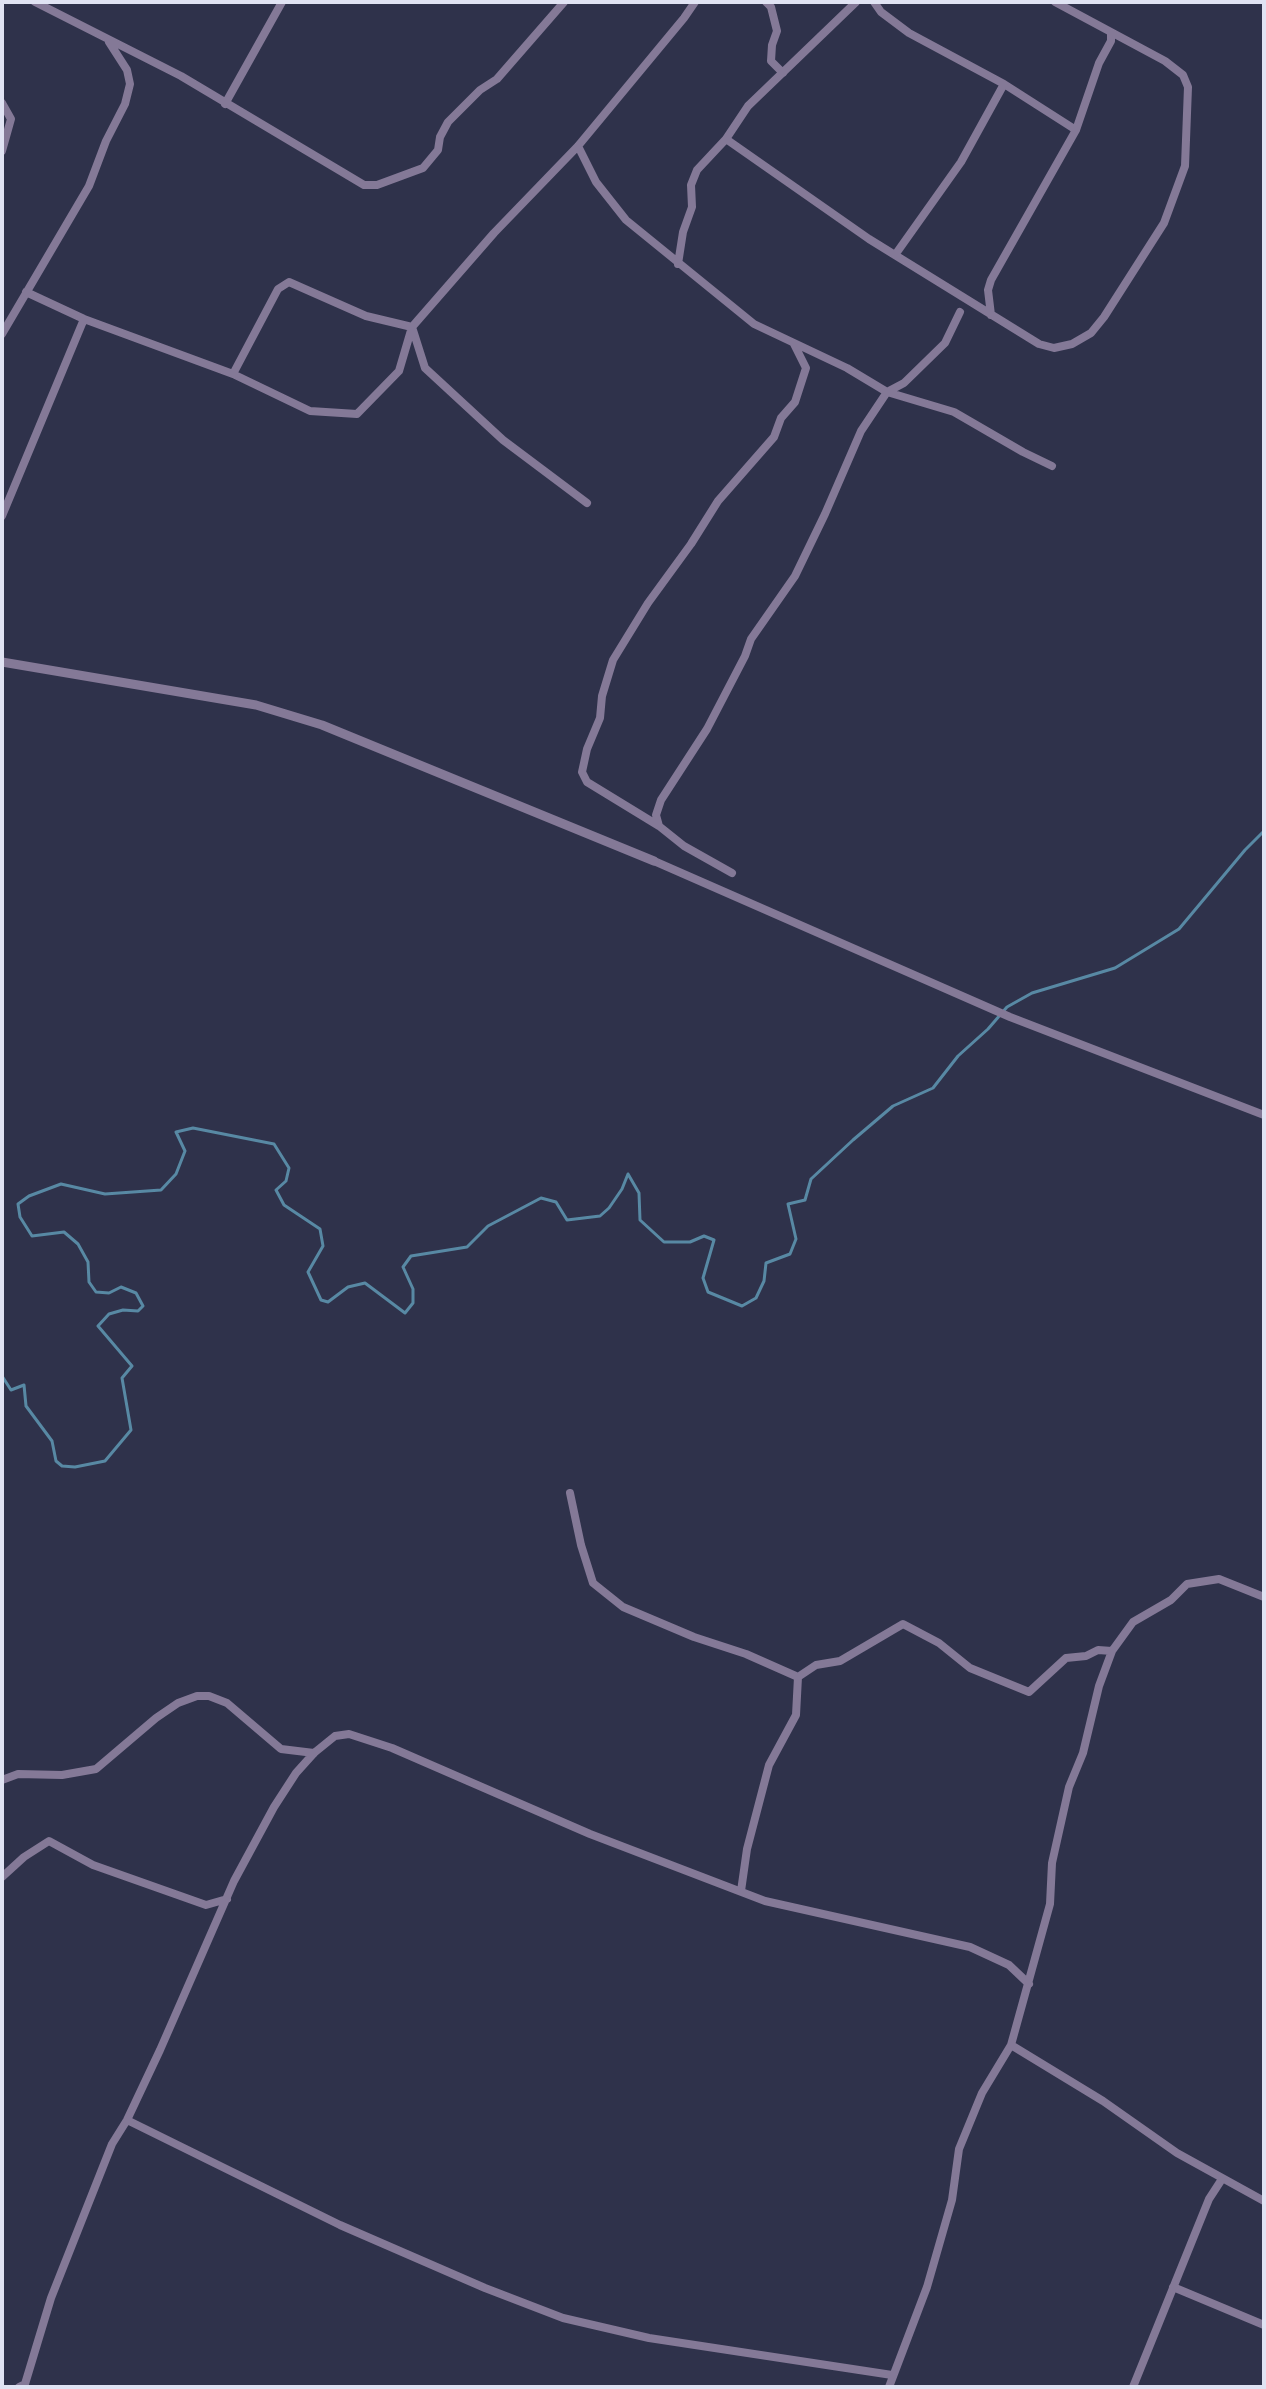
<!DOCTYPE html>
<style>
body{margin:0}
#map{position:relative;width:1266px;height:2389px;overflow:hidden;background:#2f324b;font-family:"Space Grotesk",sans-serif}
canvas{display:block}
.frame{position:absolute;inset:0;border:4px solid #e0e3f3;pointer-events:none}
</style>
<div id="map">
<canvas width="1266" height="2389"></canvas>
<div class="frame"></div>
</div>
<script>
const ctx = document.querySelector('canvas').getContext('2d');
ctx.lineJoin = 'round';
const toPath = rows => new Path2D(rows.map(r => 'M' + r).join(''));
function trace(path, color, width, dash) { ctx.strokeStyle = color; ctx.lineWidth = width; ctx.lineCap = dash ? 'butt' : 'round'; ctx.setLineDash(dash || []); ctx.stroke(path); }
trace(toPath([
 [2,1342,2,1376,11,1390,24,1385,26,1406,52,1441,56,1461,62,1466,75,1467,105,1461,131,1430,122,1378,132,1366,98,1326,109,1314,123,1310,138,1311,143,1306,136,1293,121,1287,109,1293,96,1292,89,1282,88,1262,78,1244,64,1232,32,1236,20,1217,18,1204,29,1196,61,1184,105,1194,161,1190,176,1174,185,1151,176,1132,193,1128,274,1144,289,1168,286,1181,276,1190,284,1205,320,1229,323,1246,308,1272,321,1300,328,1302,348,1287,365,1283,405,1313,413,1303,413,1289,403,1267,411,1256,467,1247,488,1226,541,1198,556,1202,567,1220,600,1216,609,1208,622,1189,628,1174,639,1193,640,1220,664,1242,690,1242,704,1236,714,1240,703,1278,708,1292,742,1306,756,1298,764,1281,766,1263,790,1254,796,1239,788,1204,805,1200,811,1179,853,1140,893,1106,933,1088,958,1056,988,1029,1007,1007,1032,993,1115,968,1179,929,1245,850,1264,831]
]), '#5889a4', 3);
trace(toPath([
 [35,2,181,76,364,185,377,185,423,168,438,150,440,137,448,122,480,90,497,79,564,2],
 [766,2,771,7,777,31,772,45,771,61,783,73],
 [874,2,881,12,909,33,1004,84,1076,130],
 [2,103,11,119,2,151],
 [225,104,282,2],
 [726,139,869,239,1039,344,1054,348,1072,344,1091,333,1104,317,1164,223,1185,166,1188,87,1183,75,1165,61,1055,2],
 [578,146,596,182,626,220,754,324,847,368,887,392,954,412,1023,452,1052,466],
 [895,255,961,162,1004,84],
 [678,264,683,232,692,207,691,185,697,170,726,139,748,106,856,2],
 [26,292,84,319,233,374,310,411,357,414,399,371,412,327,494,233,578,146,684,18,695,2],
 [991,315,988,290,991,280,1076,130,1099,63,1111,41,1111,33],
 [2,334,89,186,106,141,125,104,130,84,127,70,109,42],
 [233,374,278,289,289,282,366,316,412,327,425,368,503,440,587,503],
 [2,516,84,319],
 [659,826,587,782,582,772,587,749,600,718,602,696,613,660,648,603,691,544,718,501,774,437,781,418,795,402,806,368,794,344],
 [654,861,1010,1017,1264,1115],
 [732,873,684,846,659,826,656,815,661,800,707,729,745,656,751,639,795,576,825,514,861,431,887,392,904,383,945,343,960,312],
 [570,1493,581,1545,593,1583,623,1607,694,1637,746,1654,798,1677,816,1665,840,1661,903,1624,939,1643,970,1668,1029,1692,1066,1658,1086,1656,1098,1650,1112,1651,1133,1622,1171,1600,1187,1584,1219,1579,1264,1597],
 [2,1780,18,1774,62,1775,96,1769,156,1718,178,1703,197,1696,209,1696,227,1703,281,1749,314,1753],
 [2,1877,24,1857,49,1841,93,1865,206,1905,227,1899],
 [741,1891,747,1849,769,1765,796,1715,798,1677],
 [1011,2045,1103,2101,1177,2153,1264,2201],
 [127,2120,340,2225,485,2288,563,2318,649,2338,892,2375],
 [1173,2287,1264,2325],
 [19,2387,25,2384,51,2298,112,2144,127,2120,160,2050,234,1881,274,1807,296,1773,314,1753,335,1736,349,1734,392,1748,590,1834,765,1901,970,1947,1009,1965,1029,1984],
 [889,2387,927,2287,952,2200,959,2149,982,2093,1011,2045,1050,1904,1052,1863,1069,1787,1083,1753,1099,1686,1112,1651],
 [1133,2387,1209,2199,1222,2179]
]), '#847997', 8);
trace(toPath([
 [2,662,256,705,322,725,654,861]
]), '#847997', 9);
</script>
